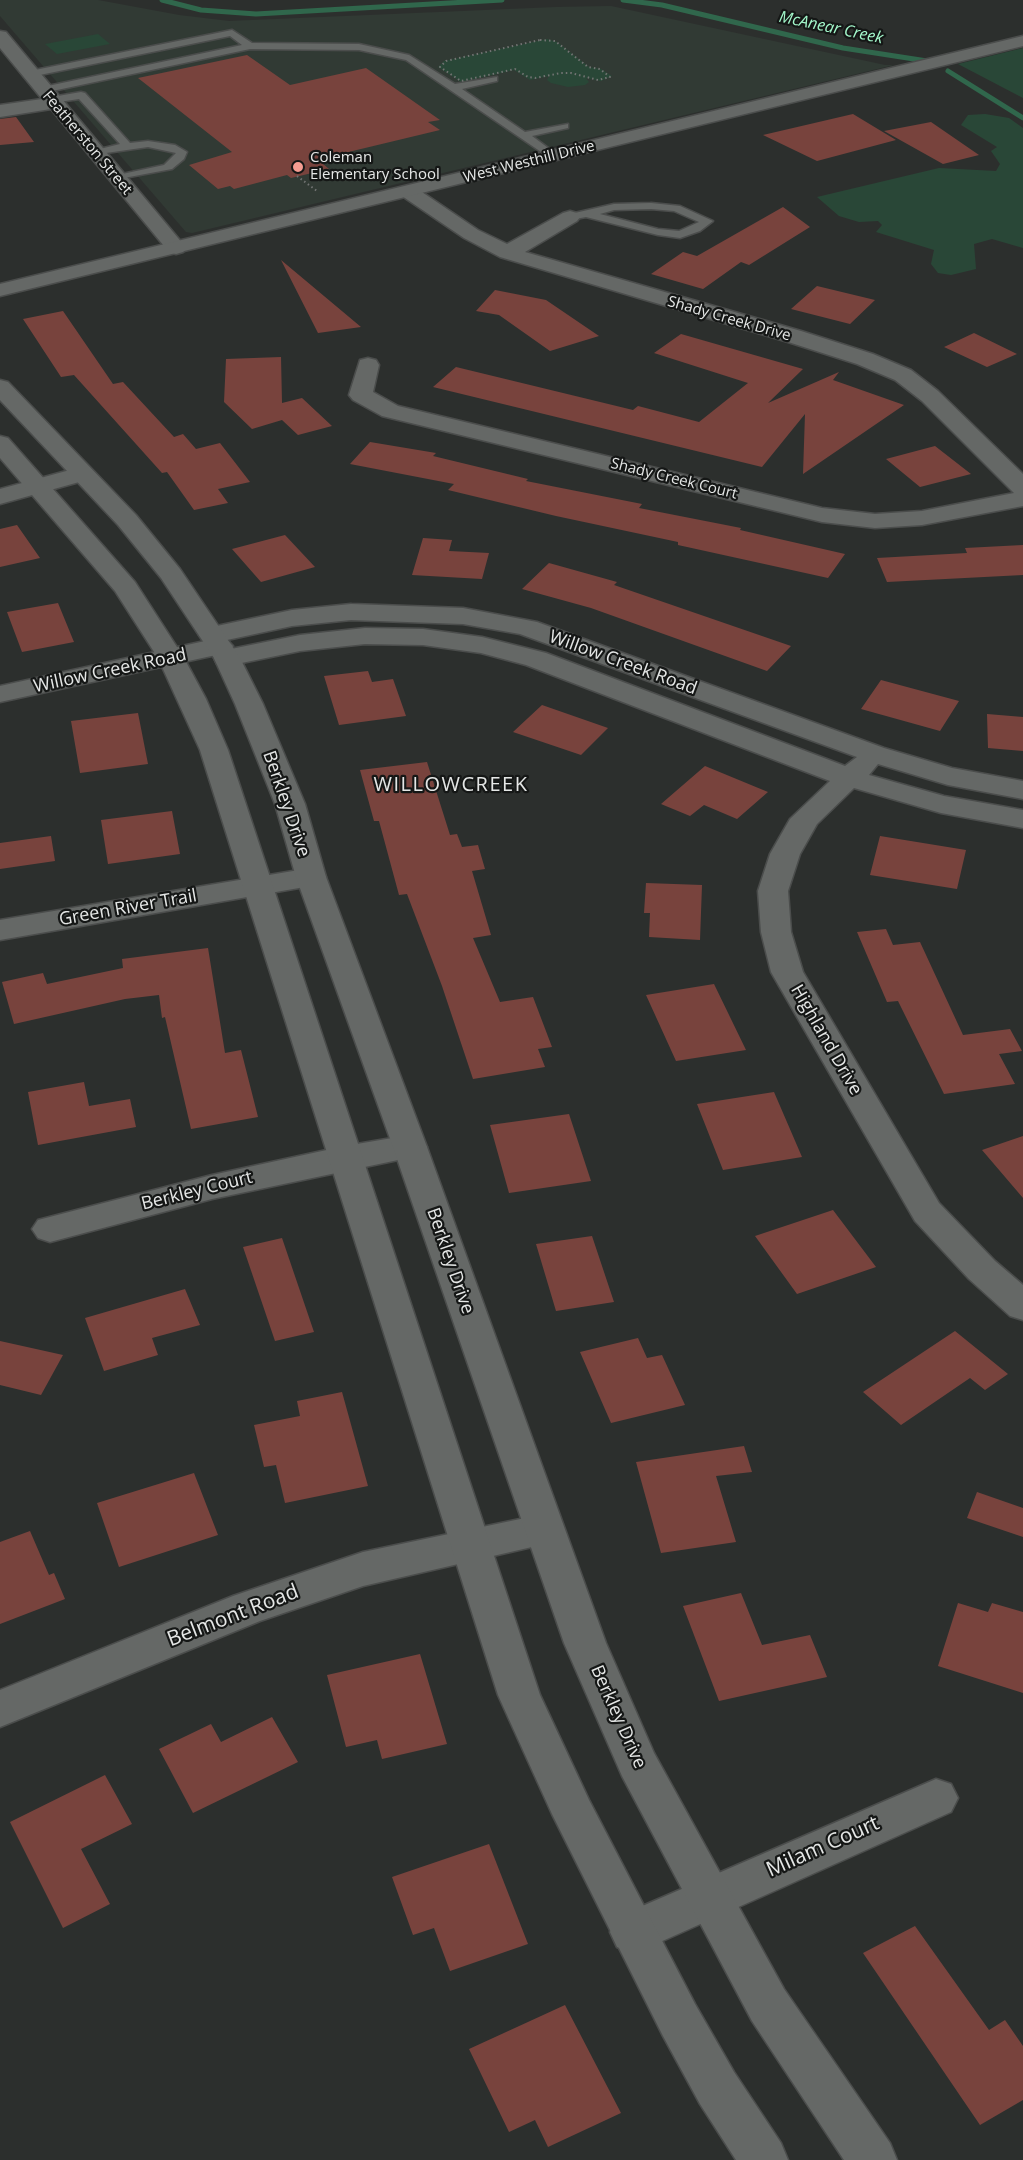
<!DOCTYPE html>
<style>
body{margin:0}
canvas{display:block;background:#2c2f2d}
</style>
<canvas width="1023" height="2160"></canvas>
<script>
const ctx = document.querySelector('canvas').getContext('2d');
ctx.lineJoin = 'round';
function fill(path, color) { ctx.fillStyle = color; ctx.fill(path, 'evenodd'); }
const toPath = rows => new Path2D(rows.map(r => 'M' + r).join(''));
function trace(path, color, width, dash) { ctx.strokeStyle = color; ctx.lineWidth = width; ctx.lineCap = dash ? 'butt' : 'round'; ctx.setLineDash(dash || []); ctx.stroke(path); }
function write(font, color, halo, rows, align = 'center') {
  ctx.font = font + ' "Open Sans",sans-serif'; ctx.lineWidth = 4.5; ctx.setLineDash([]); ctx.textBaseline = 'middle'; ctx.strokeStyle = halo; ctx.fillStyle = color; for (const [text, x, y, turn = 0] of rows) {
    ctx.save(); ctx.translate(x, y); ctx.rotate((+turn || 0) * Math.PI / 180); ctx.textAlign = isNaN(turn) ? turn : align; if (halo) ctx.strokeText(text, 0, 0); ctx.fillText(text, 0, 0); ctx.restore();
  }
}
fill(toPath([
 [0,0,98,0,179,15,229,21,556,7,611,6,885,65,894,65,192,233,186,232,0,16]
]), '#313a34');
fill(toPath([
 [98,34,110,44,57,54,45,44],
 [547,39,557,42,589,67,601,69,612,76,601,81,586,78,589,82,585,85,568,87,551,83,547,80,549,76,530,80,514,70,461,82,438,67,444,61],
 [1023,48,1023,98,958,64],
 [985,114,1009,118,1023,128,1023,248,992,239,974,244,976,269,951,275,938,273,931,264,934,250,876,232,882,225,878,221,859,222,839,216,817,197,939,168,996,171,1000,164,991,151,997,147,961,125,968,115]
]), '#294737');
trace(toPath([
 [162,0,201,10,256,14,502,0],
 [623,0,662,5,843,48,927,61],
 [948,71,1023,118]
]), '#30674c', 5);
fill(toPath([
 [247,55,290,85,366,68,440,120,428,122,440,130,336,155,342,159,322,163,329,169,291,178,287,175,234,189,230,186,218,189,189,165,232,152,138,78],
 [853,114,896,140,817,161,763,135],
 [16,117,34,142,0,145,0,119],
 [931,122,979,155,943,164,884,131],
 [783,207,810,227,749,265,741,262,703,289,651,274,683,252,697,256],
 [281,260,361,327,318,333],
 [817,286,875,300,850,324,791,309],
 [495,290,546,300,599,336,550,351,499,315,476,311],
 [63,311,113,384,123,382,174,437,183,434,196,449,220,443,250,482,218,489,228,503,194,510,167,472,162,473,74,375,61,377,23,319],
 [974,333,1017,354,987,367,944,347],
 [681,334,803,369,768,403,839,372,833,380,904,405,803,474,805,414,762,467,433,387,456,367,633,410,638,406,699,422,748,383,654,353],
 [281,357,282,403,302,398,332,426,298,435,282,420,252,429,224,402,226,359],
 [370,442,436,453,433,456,528,479,526,481,642,504,639,508,741,528,740,530,845,554,828,578,678,545,678,542,556,516,448,490,454,484,350,464],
 [935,446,971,474,920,487,886,459],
 [17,525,40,558,0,567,0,529],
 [285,535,315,567,261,582,232,549],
 [423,538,452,540,449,551,489,553,482,579,412,575],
 [1023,545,1023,575,887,582,877,558,967,553,965,548],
 [549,563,617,582,614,585,791,646,767,671,591,608,522,589],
 [58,603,74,642,22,652,7,612],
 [368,671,372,682,393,679,406,716,339,725,324,676],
 [881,680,959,701,940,731,861,709],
 [542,705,608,728,581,755,513,732],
 [138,713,148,764,80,773,71,721],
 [987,714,1023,717,1023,751,988,748],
 [427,762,450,835,457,834,462,847,478,845,485,869,472,871,491,935,473,938,500,1002,533,997,552,1047,538,1049,545,1067,473,1079,442,986,407,894,399,895,379,821,374,821,360,770],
 [705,766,768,792,737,819,704,805,690,816,661,804],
 [172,811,180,854,108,864,101,820],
 [51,836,55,861,0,869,0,843],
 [880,836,966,850,957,889,870,875],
 [646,883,702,885,700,940,649,937,650,913,644,913],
 [886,929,893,945,920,942,963,1035,1010,1029,1022,1051,999,1054,1015,1084,944,1094,898,1001,887,1002,857,932],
 [208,948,225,1053,241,1050,258,1117,191,1129,165,1017,162,1018,159,995,125,999,14,1024,2,982,43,973,47,984,123,968,122,959],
 [714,984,746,1050,676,1061,646,995],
 [84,1082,89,1106,130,1099,136,1127,38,1145,28,1092],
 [774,1092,802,1157,723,1170,697,1104],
 [569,1114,591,1181,509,1193,490,1125],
 [1023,1136,1023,1198,982,1150],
 [833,1210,876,1267,797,1294,755,1236],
 [592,1236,614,1302,556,1311,536,1244],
 [282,1238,314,1332,275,1341,243,1247],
 [185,1289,200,1325,152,1338,158,1355,104,1371,85,1318],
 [955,1331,1008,1374,985,1390,970,1378,901,1425,863,1392],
 [638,1338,647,1358,662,1355,685,1405,611,1423,580,1352],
 [0,1341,63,1355,41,1395,0,1385],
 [342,1392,368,1486,285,1503,276,1465,264,1467,254,1425,300,1416,297,1401],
 [744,1446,752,1472,716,1476,736,1542,661,1553,636,1462],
 [194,1473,218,1535,119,1567,97,1503],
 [977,1492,1023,1508,1023,1537,967,1518],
 [30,1531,49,1575,54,1573,65,1599,0,1624,0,1542],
 [741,1593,762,1645,810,1635,827,1677,719,1701,683,1606],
 [958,1603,988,1612,992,1603,1023,1612,1023,1693,938,1666],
 [420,1654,447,1744,382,1759,377,1740,346,1747,327,1675],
 [272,1717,298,1762,193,1813,159,1749,211,1724,221,1742],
 [105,1775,132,1824,81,1849,110,1904,63,1928,10,1822],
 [489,1844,528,1944,450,1971,434,1928,413,1935,392,1877],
 [915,1926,989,2030,1005,2020,1023,2046,1023,2100,980,2125,863,1953],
 [565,2005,621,2113,548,2147,535,2120,509,2132,469,2049]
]), '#78433d');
const lane = toPath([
 [232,30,252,43,359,44,409,55,455,84,497,77,497,81,462,89,525,132,568,124,568,128,532,136,559,156,554,159,550,158,406,60,359,50,250,49,43,93,38,90,43,87,242,45,230,36,30,77,25,74,30,71,232,30],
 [81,92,85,93,130,143,148,141,175,145,187,152,184,159,172,169,113,180,113,176,164,165,176,153,148,147,92,155,92,151,120,144,79,99,52,103,47,100,52,97,81,92],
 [651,203,680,206,713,221,700,231,680,238,658,235,586,217,570,220,564,217,566,215,614,204,651,203],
 [651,209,674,211,699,222,679,231,658,229,600,214,614,210,651,209]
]);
const street = toPath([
 [0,31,6,32,183,244,187,248,183,252,176,254,169,252,51,109,0,117,0,105,42,99,0,48,0,31],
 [409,186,416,188,478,230,507,244,563,213,570,211,577,213,580,217,577,221,525,252,801,331,873,354,911,370,938,391,1023,474,1023,506,922,525,875,528,822,522,382,416,353,400,349,395,360,360,368,358,376,360,379,365,373,392,398,406,822,508,875,514,922,511,1014,493,922,401,895,380,857,364,785,341,500,257,464,238,402,196,399,192,402,188,409,186],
 [81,467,90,469,93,474,90,479,0,504,0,489,81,467],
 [351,604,463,608,537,622,884,748,952,768,1023,781,1023,799,948,785,878,764,869,775,944,796,1023,810,1023,828,941,813,854,788,817,824,800,854,788,891,791,932,803,972,939,1203,995,1261,1023,1285,1023,1320,1010,1316,969,1279,915,1221,771,972,761,932,758,891,770,854,790,819,830,781,526,665,481,653,423,645,365,644,300,651,227,666,217,664,214,658,216,655,0,702,0,686,205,641,199,635,203,629,212,627,292,610,351,604],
 [351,620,463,624,520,634,857,757,845,766,546,653,482,637,423,629,365,628,300,635,231,649,233,646,227,640,292,626,351,620],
 [311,868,322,870,326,877,322,884,0,940,0,920,311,868],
 [410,1135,422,1139,427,1147,422,1155,212,1199,50,1242,38,1238,32,1229,38,1220,212,1175,345,1146,410,1135],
 [544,1514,558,1519,564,1530,558,1541,363,1586,260,1621,0,1727,0,1690,233,1596,363,1552,544,1514],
 [936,1779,951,1784,958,1798,951,1812,649,1947,633,1953,617,1947,610,1932,617,1917,936,1779]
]);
const secondary = toPath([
 [1023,36,1023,46,0,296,0,284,1023,36],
 [0,380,8,382,136,515,180,569,240,658,263,704,305,804,326,877,427,1147,606,1643,654,1753,784,1989,890,2143,897,2160,844,2160,752,2021,622,1776,564,1643,393,1147,296,877,275,804,235,704,214,658,161,578,118,525,0,400,0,380],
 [0,436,8,438,135,582,184,658,206,699,228,750,540,1695,589,1800,695,2004,734,2072,781,2143,788,2160,736,2160,700,2104,663,2036,552,1814,498,1695,200,750,158,658,115,591,0,458,0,436]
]);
trace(lane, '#4b4d4c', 3);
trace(street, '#4b4d4c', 3);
trace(secondary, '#4b4d4c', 3);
trace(toPath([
 [540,40,555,41,588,67,600,69,610,77,598,80,571,73,561,73,535,78,528,77,515,69,461,81,440,67,446,61,540,40],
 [297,176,317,191]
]), '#727473', 2, [1.5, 3]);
fill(lane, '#656866');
fill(street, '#656866');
fill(secondary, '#656866');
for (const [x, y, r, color] of [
 [298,167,6,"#f59c91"]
]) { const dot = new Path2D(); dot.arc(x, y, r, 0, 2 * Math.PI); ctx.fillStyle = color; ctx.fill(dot); trace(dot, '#151716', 2); }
write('15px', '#e5e7e6', '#151716', [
 ["Featherston Street",87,143,50],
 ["West Westhill Drive",529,162,-14],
 ["Shady Creek Drive",729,319,16],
 ["Shady Creek Court",674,479,14]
]);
write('15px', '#e5e7e6', '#151716', [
 ["Coleman",310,158],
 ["Elementary School",310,175]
], 'left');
write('italic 16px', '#a4f9cc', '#151716', [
 ["McAnear Creek",831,28,12]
]);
write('18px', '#e5e7e6', '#151716', [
 ["Willow Creek Road",623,663,20],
 ["Willow Creek Road",110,671,-12],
 ["Berkley Drive",286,804,71],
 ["Green River Trail",128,908,-10],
 ["Highland Drive",826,1040,60],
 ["Berkley Court",197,1191,-14],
 ["Berkley Drive",450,1261,71],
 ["Berkley Drive",618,1717,66]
]);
ctx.letterSpacing = '1.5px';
write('20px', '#e5e7e6', '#151716', [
 ["WILLOWCREEK",451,785]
]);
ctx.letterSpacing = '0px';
write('21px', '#e5e7e6', '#151716', [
 ["Belmont Road",233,1616,-21],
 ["Milam Court",823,1847,-24]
]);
</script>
